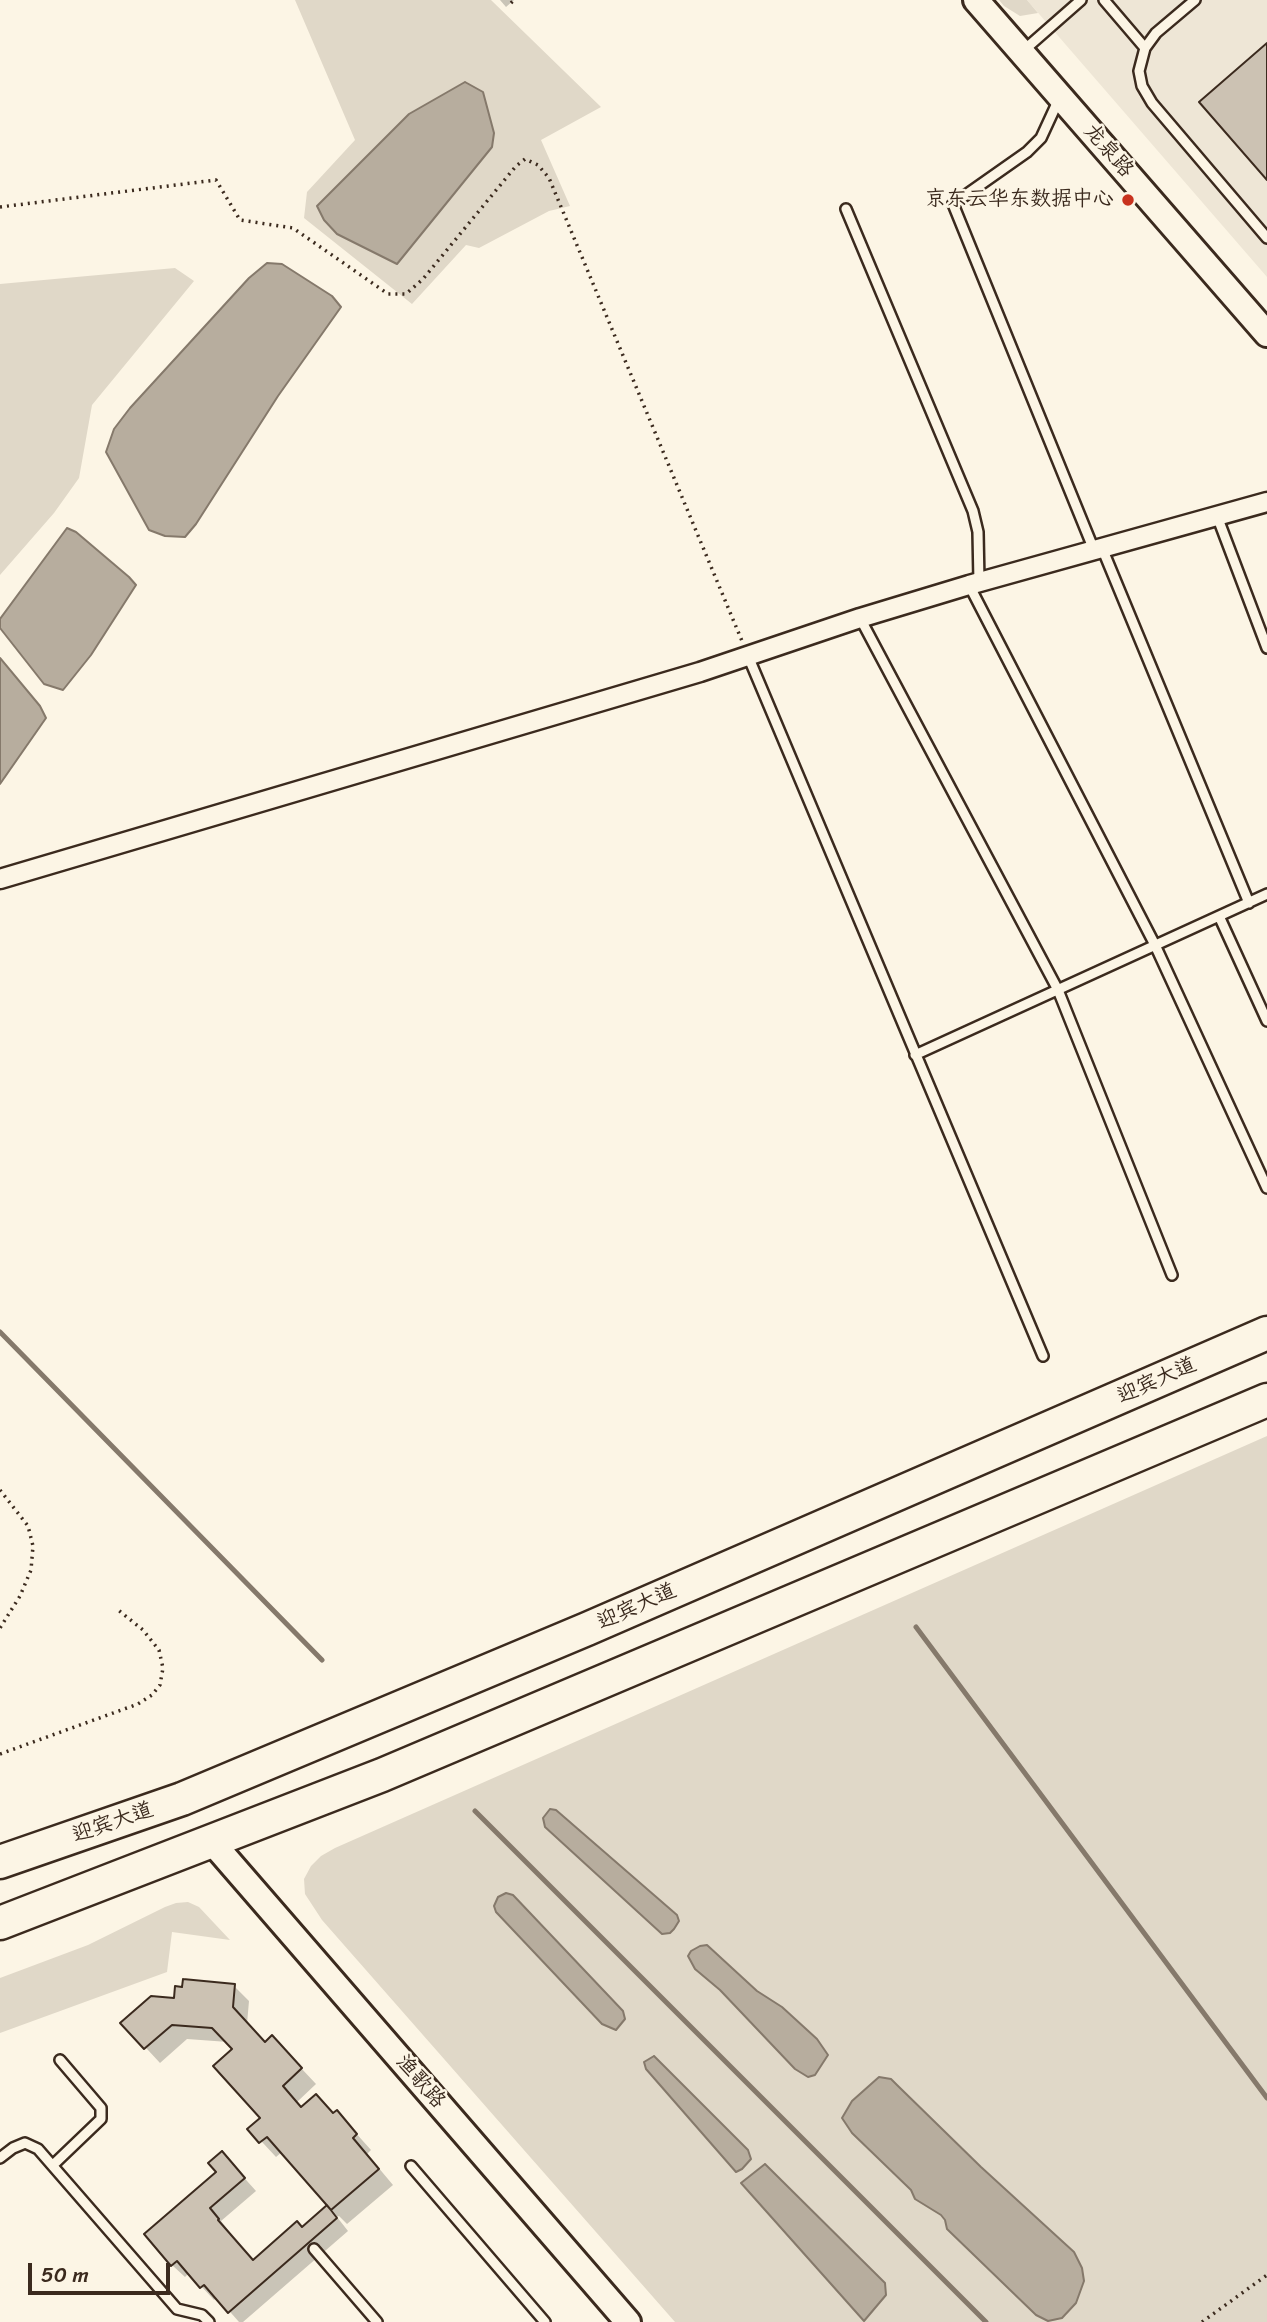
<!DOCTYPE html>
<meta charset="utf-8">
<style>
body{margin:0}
#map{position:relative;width:1267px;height:2322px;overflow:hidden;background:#fcf5e5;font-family:Sriracha,sans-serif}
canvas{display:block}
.scale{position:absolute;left:28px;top:2263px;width:142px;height:32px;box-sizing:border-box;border:4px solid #3b2a1e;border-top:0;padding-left:9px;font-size:21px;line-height:24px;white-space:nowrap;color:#3b2a1e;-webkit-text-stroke:5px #fcf5e5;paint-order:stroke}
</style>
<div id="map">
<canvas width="1267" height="2322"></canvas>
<div class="scale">50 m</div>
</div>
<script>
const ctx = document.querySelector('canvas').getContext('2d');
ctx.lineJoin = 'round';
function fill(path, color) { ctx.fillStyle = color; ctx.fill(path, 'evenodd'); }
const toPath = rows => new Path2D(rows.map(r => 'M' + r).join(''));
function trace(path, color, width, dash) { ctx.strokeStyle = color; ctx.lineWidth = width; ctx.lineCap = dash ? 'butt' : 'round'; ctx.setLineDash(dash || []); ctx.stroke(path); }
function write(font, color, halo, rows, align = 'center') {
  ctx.font = font + ' Sriracha,"LXGW WenKai TC",sans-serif'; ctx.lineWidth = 5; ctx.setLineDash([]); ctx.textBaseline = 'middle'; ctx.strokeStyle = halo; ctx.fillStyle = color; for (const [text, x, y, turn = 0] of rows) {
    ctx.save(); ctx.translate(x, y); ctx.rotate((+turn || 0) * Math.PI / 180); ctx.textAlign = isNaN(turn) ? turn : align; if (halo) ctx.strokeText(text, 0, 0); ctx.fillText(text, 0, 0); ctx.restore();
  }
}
fill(toPath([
 [1027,0,1267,0,1267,277,1105,90]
]), '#eee6d6');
fill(toPath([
 [295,0,491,0,601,107,541,140,570,206,549,211,479,248,466,245,412,304,304,218,307,192,355,140],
 [999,0,1027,0,1038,13,1020,16,1004,6],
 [175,268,194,281,92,405,79,478,54,513,0,575,0,284],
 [1267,1436,1267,2322,675,2322,322,1920,305,1894,304,1879,311,1866,321,1856,335,1848],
 [188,1902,199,1907,230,1940,172,1932,167,1972,0,2033,0,1978,88,1945,165,1907,176,1903]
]), '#e0d8c8');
const water = toPath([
 [465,82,483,92,494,133,492,147,397,264,337,234,324,220,317,206,409,114,465,82],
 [267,263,282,264,332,296,341,307,278,396,196,524,185,537,165,536,149,530,106,452,114,429,130,408,249,278,267,263],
 [67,528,76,532,129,577,136,585,91,655,63,690,44,684,0,628,0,619,67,528],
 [0,658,40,706,46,718,0,784,0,658],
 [550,1809,556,1810,677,1915,679,1921,674,1929,670,1933,662,1934,545,1827,543,1818,550,1809],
 [506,1893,513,1895,623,2011,625,2019,616,2030,602,2024,496,1912,494,1906,498,1897,506,1893],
 [707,1945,757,1991,782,2007,817,2039,828,2055,815,2075,808,2077,795,2069,720,1990,695,1969,688,1956,691,1951,700,1946,707,1945],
 [654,2056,748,2150,751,2159,742,2169,736,2172,646,2069,644,2062,654,2056],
 [879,2077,891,2079,897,2085,981,2167,1074,2252,1082,2268,1084,2281,1076,2303,1062,2318,1048,2321,1036,2315,947,2229,945,2220,941,2215,915,2199,911,2190,852,2133,842,2118,852,2101,879,2077],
 [765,2164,885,2283,886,2295,864,2321,741,2183,765,2164]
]);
fill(water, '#b7ad9e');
trace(water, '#85796b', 2);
fill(toPath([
 [500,0,514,0,506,7],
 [234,1986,249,2001,247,2024,265,2044,287,2053,316,2084,297,2102,302,2109,334,2115,337,2112,371,2150,367,2154,393,2185,347,2224,339,2216,337,2217,348,2231,243,2322,239,2322,217,2297,214,2300,189,2273,185,2277,172,2265,218,2172,222,2153,256,2191,221,2221,253,2262,302,2229,329,2206,282,2152,276,2157,250,2129,263,2118,234,2049,228,2042,187,2039,160,2063,123,2023,176,2000]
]), '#0003');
trace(toPath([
 [0,1332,322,1660],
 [916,1627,1267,2098],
 [475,1811,986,2322]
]), '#85796b', 5);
const building = toPath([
 [1267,43,1267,180,1199,102,1267,43],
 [183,1979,235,1984,233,2007,265,2042,272,2035,302,2068,283,2086,301,2107,316,2094,333,2113,337,2110,357,2134,353,2138,379,2169,331,2210,267,2137,259,2143,247,2129,260,2118,213,2066,232,2049,212,2028,172,2025,144,2049,120,2023,151,1996,174,1998,175,1986,182,1987,183,1979],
 [222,2151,245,2178,210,2208,219,2219,218,2220,253,2260,297,2221,302,2227,327,2205,337,2218,228,2313,204,2285,200,2288,177,2261,171,2266,144,2234,216,2172,208,2163,222,2151]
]);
fill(building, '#ccc2b3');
trace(building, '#3b2a1e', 2);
const lane = toPath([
 [1104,0,1145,48],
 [1195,0,1156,33,1145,48,1139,71,1142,86,1152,103,1267,238],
 [1023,51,1081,0],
 [1059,99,1041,138,1027,152,953,204,1094,550],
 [846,209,973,511,978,532,979,582],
 [1217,516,1267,648],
 [1102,548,1249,903],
 [969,585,1155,945,1267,1188],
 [860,618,1058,990,1172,1275],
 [748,656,1043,1356],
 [1219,916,1267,1021],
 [915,1055,1267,894],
 [0,2158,13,2148,25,2143,38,2149,177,2309,202,2315,209,2322],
 [53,2165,101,2119,101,2108,60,2060],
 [411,2166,545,2322],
 [314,2249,377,2322]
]);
const street = toPath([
 [0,879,700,672,860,618,969,585,1267,502]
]);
const secondary = toPath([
 [976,0,1267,334],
 [212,1842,628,2322]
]);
const highway = toPath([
 [0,1862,182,1799,587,1629,1267,1333],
 [0,1923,382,1775,1267,1400]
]);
trace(lane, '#3b2a1e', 14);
trace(street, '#3b2a1e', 23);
trace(secondary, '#3b2a1e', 30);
trace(highway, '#3b2a1e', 37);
trace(toPath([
 [511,3,514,0],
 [0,207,216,180,240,220,293,228,388,294,406,294,423,279,516,166,525,159,538,165,549,178,742,641],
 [0,1490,28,1526,33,1546,31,1570,20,1596,0,1628],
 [0,1754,138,1704,152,1695,160,1685,163,1668,159,1650,143,1630,117,1609],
 [1202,2322,1267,2275]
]), '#3b2a1e', 3.5, [2, 5]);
trace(lane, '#fcf5e5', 9);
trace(street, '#fcf5e5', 18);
trace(secondary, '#fcf5e5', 24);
trace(highway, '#fcf5e5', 32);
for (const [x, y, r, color] of [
 [1128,200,7,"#c8321e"]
]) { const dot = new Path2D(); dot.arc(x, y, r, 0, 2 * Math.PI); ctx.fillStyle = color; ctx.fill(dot); trace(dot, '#fcf5e5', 2.5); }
write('21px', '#3b2a1e', '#fcf5e5', [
 ["龙泉路",1108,151,49],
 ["迎宾大道",1157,1381,-24],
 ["迎宾大道",637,1607,-24],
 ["迎宾大道",113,1823,-19],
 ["渔歌路",420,2082,49]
]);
write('21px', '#3b2a1e', '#fcf5e5', [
 ["京东云华东数据中心",1114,200]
], 'right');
</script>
